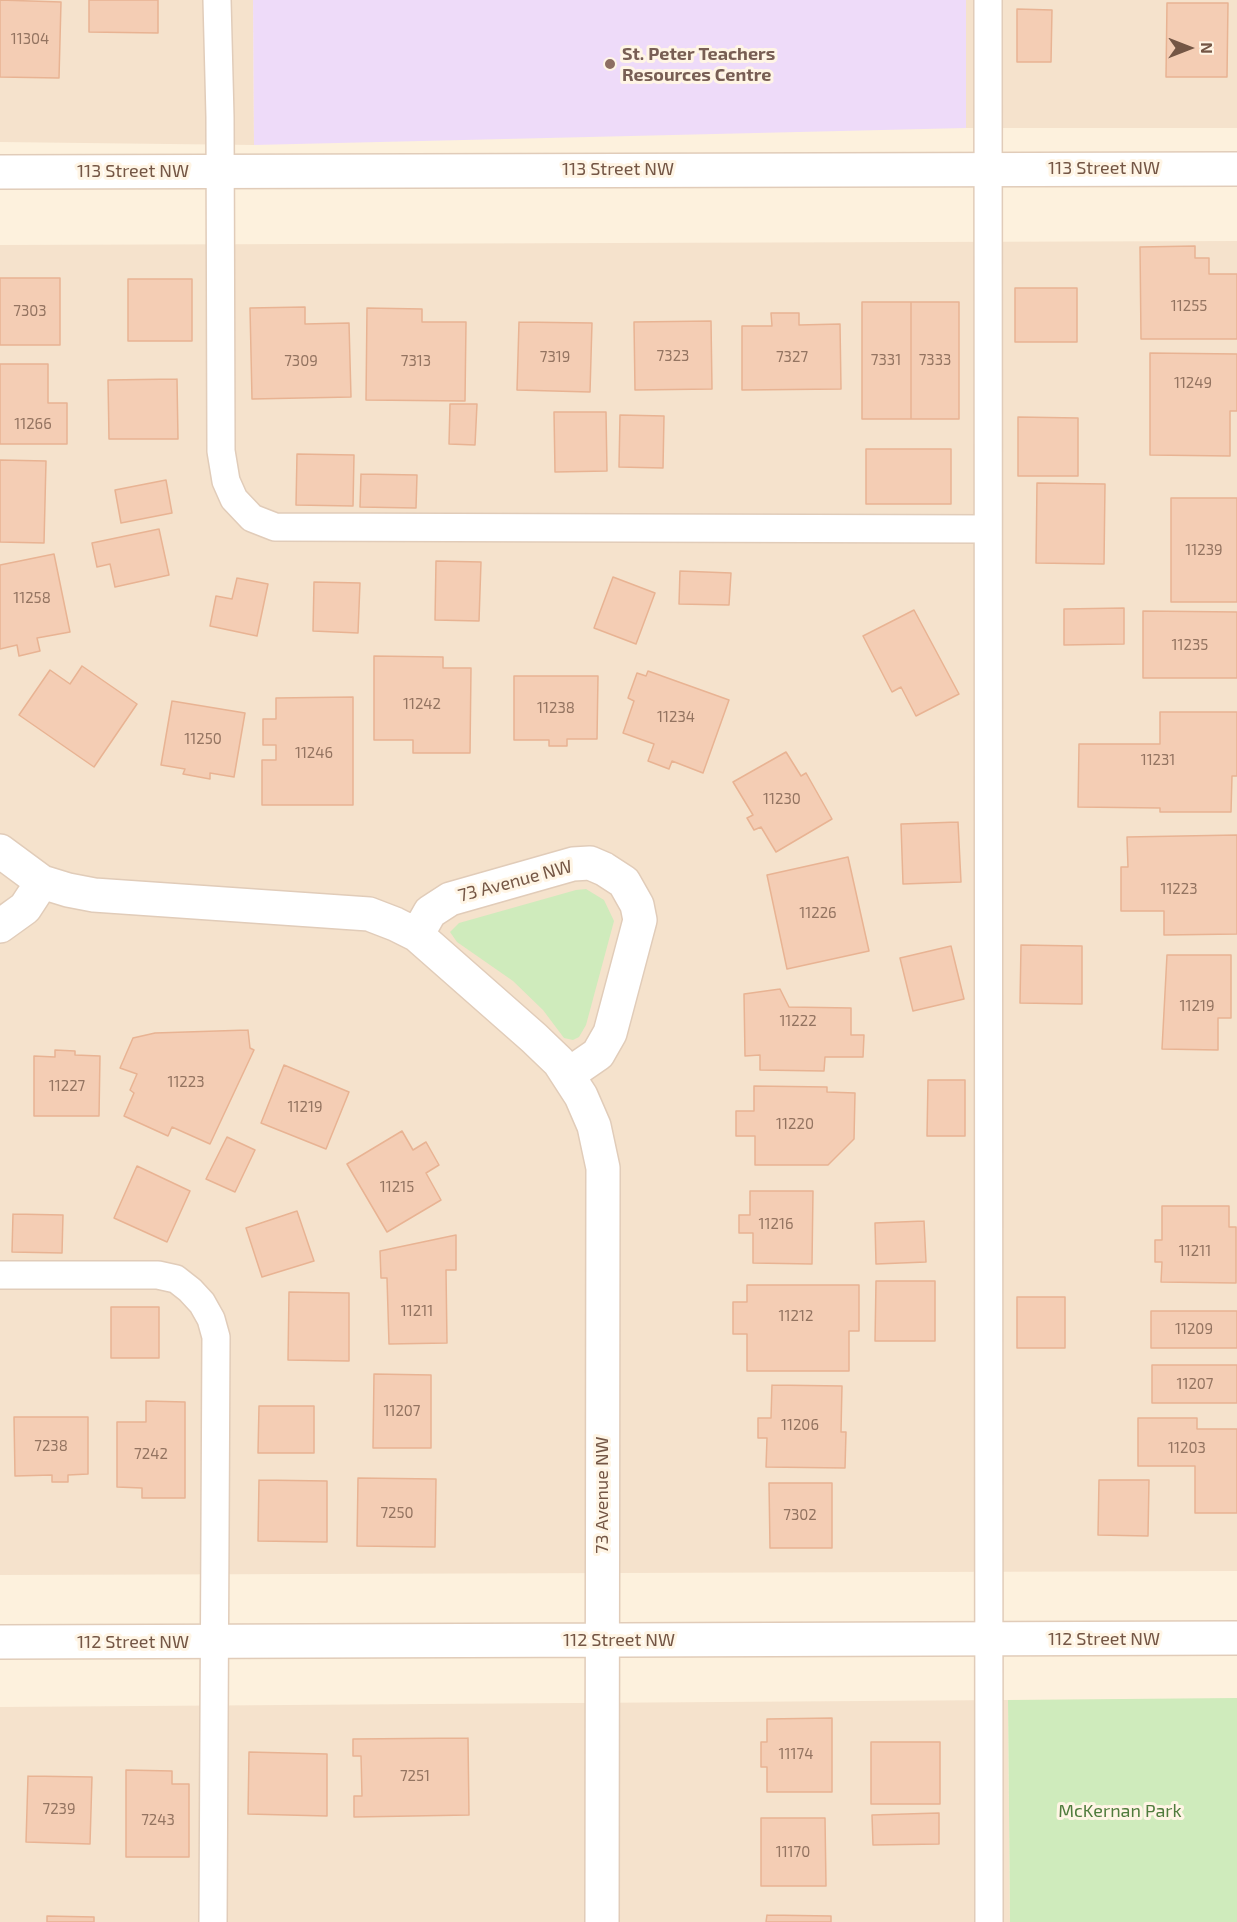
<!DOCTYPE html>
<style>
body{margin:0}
#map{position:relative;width:1237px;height:1922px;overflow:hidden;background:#fdf1dd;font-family:"Exo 2",sans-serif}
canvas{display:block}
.north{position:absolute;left:1159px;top:18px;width:60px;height:60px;-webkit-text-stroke:4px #fff5e5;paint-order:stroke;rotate:90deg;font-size:16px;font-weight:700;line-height:24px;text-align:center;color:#745645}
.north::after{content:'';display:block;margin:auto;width:21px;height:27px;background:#745645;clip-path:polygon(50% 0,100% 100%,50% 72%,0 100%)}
</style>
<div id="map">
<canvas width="1237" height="1922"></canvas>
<div class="north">N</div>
</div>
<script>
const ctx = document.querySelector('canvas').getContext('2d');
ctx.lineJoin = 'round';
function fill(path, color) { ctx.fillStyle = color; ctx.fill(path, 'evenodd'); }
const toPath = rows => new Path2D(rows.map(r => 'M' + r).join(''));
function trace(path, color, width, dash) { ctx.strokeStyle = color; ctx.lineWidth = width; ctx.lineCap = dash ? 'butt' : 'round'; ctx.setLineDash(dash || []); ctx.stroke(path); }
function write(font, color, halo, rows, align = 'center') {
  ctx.font = font + ' "Exo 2",sans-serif'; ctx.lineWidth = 6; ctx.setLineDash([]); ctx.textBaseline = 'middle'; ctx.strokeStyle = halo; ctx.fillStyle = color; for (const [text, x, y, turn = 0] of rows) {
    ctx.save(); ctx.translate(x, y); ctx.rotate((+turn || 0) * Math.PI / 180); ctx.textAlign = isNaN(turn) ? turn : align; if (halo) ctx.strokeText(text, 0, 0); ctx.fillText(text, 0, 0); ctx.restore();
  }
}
fill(toPath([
 [0,0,253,0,254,145,0,142],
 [966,0,1237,0,1237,128,966,128],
 [1237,241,1237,1571,0,1575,0,245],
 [1008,1700,1010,1922,0,1922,0,1707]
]), '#f5e2cc');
fill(toPath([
 [253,0,966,0,966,128,254,145]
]), '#eedbf9');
fill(toPath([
 [586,889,604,900,614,921,586,1025,579,1037,573,1040,564,1038,543,1010,513,981,457,942,450,932,459,923,576,890],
 [1237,1698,1237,1922,1010,1922,1008,1700]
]), '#cfebbc');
const building = toPath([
 [0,0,61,2,59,78,0,77,0,0],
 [89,0,158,0,158,33,89,32,89,0],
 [1167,3,1228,3,1227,77,1166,77,1167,3],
 [1017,9,1052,10,1051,62,1017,62,1017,9],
 [1195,246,1195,258,1209,258,1209,274,1237,274,1237,339,1141,339,1140,247,1195,246],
 [0,278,60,278,60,345,0,345,0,278],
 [128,279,192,279,192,341,128,341,128,279],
 [1015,288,1077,288,1077,342,1015,342,1015,288],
 [862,302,911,302,911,419,862,419,862,302],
 [911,302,959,302,959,419,911,419,911,302],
 [305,307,305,324,349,323,351,397,252,399,250,308,305,307],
 [367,308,422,309,422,322,466,322,465,401,366,400,367,308],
 [771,313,799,313,799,325,840,324,841,389,742,390,742,326,772,326,771,313],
 [711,321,712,389,635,390,634,322,711,321],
 [519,322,592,323,590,392,517,390,519,322],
 [1150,353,1237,354,1237,411,1230,411,1230,456,1150,455,1150,353],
 [0,364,48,364,48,403,67,403,67,444,0,444,0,364],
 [177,379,178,439,109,439,108,380,177,379],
 [450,404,477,404,475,445,449,444,450,404],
 [554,412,606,412,607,471,555,472,554,412],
 [620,415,664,416,663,468,619,467,620,415],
 [1018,417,1078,418,1078,476,1018,476,1018,417],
 [866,449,951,449,951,504,866,504,866,449],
 [297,454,354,455,353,506,296,505,297,454],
 [0,460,46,461,44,543,0,542,0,460],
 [361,474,417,475,416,508,360,507,361,474],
 [166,480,172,513,121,523,115,490,166,480],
 [1037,483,1105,484,1104,564,1036,563,1037,483],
 [1171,498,1237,498,1237,602,1171,602,1171,498],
 [159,529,169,575,115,587,110,564,97,567,92,543,159,529],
 [54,554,70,632,37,638,40,651,19,656,17,645,0,649,0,565,54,554],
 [436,561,481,562,479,621,435,620,436,561],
 [680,571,731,573,729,605,679,604,680,571],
 [613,577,655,593,636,644,594,628,613,577],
 [237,578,268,584,257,636,210,626,216,596,232,599,237,578],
 [314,582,360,583,358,633,313,631,314,582],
 [1124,608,1124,644,1064,645,1064,609,1124,608],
 [914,610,959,694,916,716,901,687,892,692,863,636,914,610],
 [1143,611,1237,612,1237,678,1143,678,1143,611],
 [374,656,443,657,443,668,471,668,470,753,413,753,413,740,374,740,374,656],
 [82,666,137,704,94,767,19,715,50,670,70,684,82,666],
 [648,671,729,700,703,773,672,761,669,769,648,761,654,744,623,733,634,701,628,698,637,673,646,676,648,671],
 [514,676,598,676,597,739,567,739,567,746,549,746,549,740,514,740,514,676],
 [353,697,353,805,262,805,262,760,276,760,276,745,263,745,263,719,276,719,276,698,353,697],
 [172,701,245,713,234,777,210,773,210,779,183,774,185,769,161,765,172,701],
 [1160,712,1237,712,1237,776,1232,776,1231,812,1160,812,1160,808,1078,807,1079,744,1160,744,1160,712],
 [786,752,801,776,806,773,832,819,776,852,761,827,754,830,747,818,753,815,733,782,786,752],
 [958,822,961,882,903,884,901,824,958,822],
 [1237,835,1237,934,1164,935,1164,911,1121,911,1121,867,1128,867,1127,837,1237,835],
 [848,857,869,951,787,969,767,875,848,857],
 [1021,945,1082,946,1082,1004,1020,1003,1021,945],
 [951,946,964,999,913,1011,900,958,951,946],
 [1167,955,1231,955,1231,1018,1218,1018,1218,1050,1162,1049,1167,955],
 [780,989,789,1007,851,1008,851,1035,864,1035,863,1057,825,1057,824,1071,760,1070,760,1055,745,1056,744,994,780,989],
 [248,1030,250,1048,254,1050,210,1144,172,1127,168,1136,124,1116,134,1093,130,1090,137,1074,120,1068,133,1038,155,1033,248,1030],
 [55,1050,75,1051,75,1055,100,1056,99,1116,34,1116,34,1056,55,1057,55,1050],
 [284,1065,349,1092,326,1149,261,1123,284,1065],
 [928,1080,965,1080,965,1136,927,1136,928,1080],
 [754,1086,827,1087,827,1092,855,1093,854,1139,828,1165,755,1165,755,1136,736,1136,736,1111,754,1111,754,1086],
 [402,1131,413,1150,426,1142,439,1165,426,1173,441,1200,387,1232,347,1164,402,1131],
 [227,1137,255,1150,235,1192,206,1179,227,1137],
 [137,1166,190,1191,167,1242,114,1218,137,1166],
 [750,1191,813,1191,812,1264,753,1263,753,1233,739,1233,739,1215,750,1215,750,1191],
 [1162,1206,1229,1206,1229,1227,1236,1227,1236,1283,1161,1282,1162,1262,1155,1262,1155,1240,1162,1240,1162,1206],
 [297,1211,314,1261,262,1277,246,1228,297,1211],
 [13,1214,63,1215,62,1253,12,1252,13,1214],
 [924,1221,926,1262,876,1264,875,1223,924,1221],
 [456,1235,456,1270,446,1270,447,1343,389,1344,387,1278,381,1278,380,1251,456,1235],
 [876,1281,935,1281,935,1341,875,1341,876,1281],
 [747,1285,859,1285,859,1331,849,1331,849,1371,747,1371,747,1334,733,1334,733,1302,747,1302,747,1285],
 [289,1292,349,1293,349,1361,288,1360,289,1292],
 [1017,1297,1065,1297,1065,1348,1017,1348,1017,1297],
 [111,1307,159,1307,159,1358,111,1358,111,1307],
 [1151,1311,1237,1311,1237,1348,1151,1348,1151,1311],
 [1152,1365,1237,1365,1237,1403,1152,1403,1152,1365],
 [374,1374,431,1375,431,1448,373,1448,374,1374],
 [772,1385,842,1386,841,1432,846,1432,845,1468,766,1467,767,1438,758,1438,758,1418,771,1418,772,1385],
 [146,1401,185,1402,185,1498,142,1498,142,1488,117,1487,117,1422,146,1422,146,1401],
 [259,1406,314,1406,314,1453,258,1453,259,1406],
 [14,1417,88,1417,88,1474,68,1475,68,1482,52,1482,52,1475,15,1476,14,1417],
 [1138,1418,1197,1418,1197,1429,1237,1429,1237,1513,1195,1513,1195,1466,1138,1466,1138,1418],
 [358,1478,436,1479,435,1547,357,1546,358,1478],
 [259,1480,327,1481,327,1542,258,1541,259,1480],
 [1099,1480,1149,1480,1148,1536,1098,1535,1099,1480],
 [769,1483,832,1483,832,1548,770,1548,769,1483],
 [832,1718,832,1792,767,1792,767,1767,761,1767,761,1742,767,1742,767,1719,832,1718],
 [468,1738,469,1815,354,1817,354,1796,362,1796,361,1756,353,1756,353,1739,468,1738],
 [871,1742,940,1742,940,1804,871,1804,871,1742],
 [249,1752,327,1754,327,1816,248,1814,249,1752],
 [126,1770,172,1771,172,1784,189,1784,189,1857,126,1857,126,1770],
 [28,1776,92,1777,90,1844,26,1842,28,1776],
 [939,1813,939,1844,873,1845,872,1815,939,1813],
 [761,1818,825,1818,826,1886,761,1886,761,1818],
 [767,1915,831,1916,831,1922,766,1922,767,1915],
 [47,1916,94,1917,94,1922,47,1922,47,1916]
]);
fill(building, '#f4cdb4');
trace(building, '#e8b393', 1.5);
const lane = toPath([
 [217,0,220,117,221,451,226,481,234,499,252,518,275,527,988,529],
 [988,0,989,1922],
 [0,1275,158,1275,176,1279,190,1290,202,1303,211,1319,216,1337,213,1922]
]);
const street = toPath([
 [0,172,1237,169],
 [0,851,42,882,68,890,94,895,369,914,395,924,417,935,534,1038,559,1062,581,1096,594,1126,603,1168,602,1922],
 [0,926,25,908,42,882],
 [417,935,430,912,450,899,573,864,590,863,604,869,624,882,637,905,640,920,610,1033,598,1054,569,1074],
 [0,1642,1237,1638]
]);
trace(lane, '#e1ccb9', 30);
trace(street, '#e1ccb9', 36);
trace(lane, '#fff', 27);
trace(street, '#fff', 33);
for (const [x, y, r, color] of [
 [610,64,6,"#8d6e63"]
]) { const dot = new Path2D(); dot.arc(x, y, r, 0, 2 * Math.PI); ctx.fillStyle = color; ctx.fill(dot); trace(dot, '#fff5e5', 2); }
write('15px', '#947461', null, [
 ["11304",30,39],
 ["11255",1189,306],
 ["7303",30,311],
 ["7323",673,356],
 ["7319",555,357],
 ["7327",792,357],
 ["7331",886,360],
 ["7333",935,360],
 ["7309",301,361],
 ["7313",416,361],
 ["11249",1193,383],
 ["11266",33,424],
 ["11239",1204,550],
 ["11258",32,598],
 ["11235",1190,645],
 ["11242",422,704],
 ["11238",556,708],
 ["11234",676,717],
 ["11250",203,739],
 ["11246",314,753],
 ["11231",1158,760],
 ["11230",782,799],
 ["11223",1179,889],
 ["11226",818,913],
 ["11219",1197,1006],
 ["11222",798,1021],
 ["11223",186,1082],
 ["11227",67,1086],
 ["11219",305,1107],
 ["11220",795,1124],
 ["11215",397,1187],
 ["11216",776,1224],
 ["11211",1195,1251],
 ["11211",417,1311],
 ["11212",796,1316],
 ["11209",1194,1329],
 ["11207",1195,1384],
 ["11207",402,1411],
 ["11206",800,1425],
 ["7238",51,1446],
 ["11203",1187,1448],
 ["7242",151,1454],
 ["7250",397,1513],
 ["7302",800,1515],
 ["11174",796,1754],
 ["7251",415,1776],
 ["7239",59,1809],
 ["7243",158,1820],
 ["11170",793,1852]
]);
write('bold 18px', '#785e54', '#fff5e5', [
 ["St. Peter Teachers",622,54],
 ["Resources Centre",622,75]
], 'left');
write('18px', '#745645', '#fff5e5', [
 ["113 Street NW",1104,168],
 ["113 Street NW",618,169],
 ["113 Street NW",133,171],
 ["73 Avenue NW",515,881,-15],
 ["73 Avenue NW",602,1495,-90],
 ["112 Street NW",1104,1639],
 ["112 Street NW",619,1640],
 ["112 Street NW",133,1642]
]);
write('18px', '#4f7b3c', '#fff5e5', [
 ["McKernan Park",1120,1811]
]);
</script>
